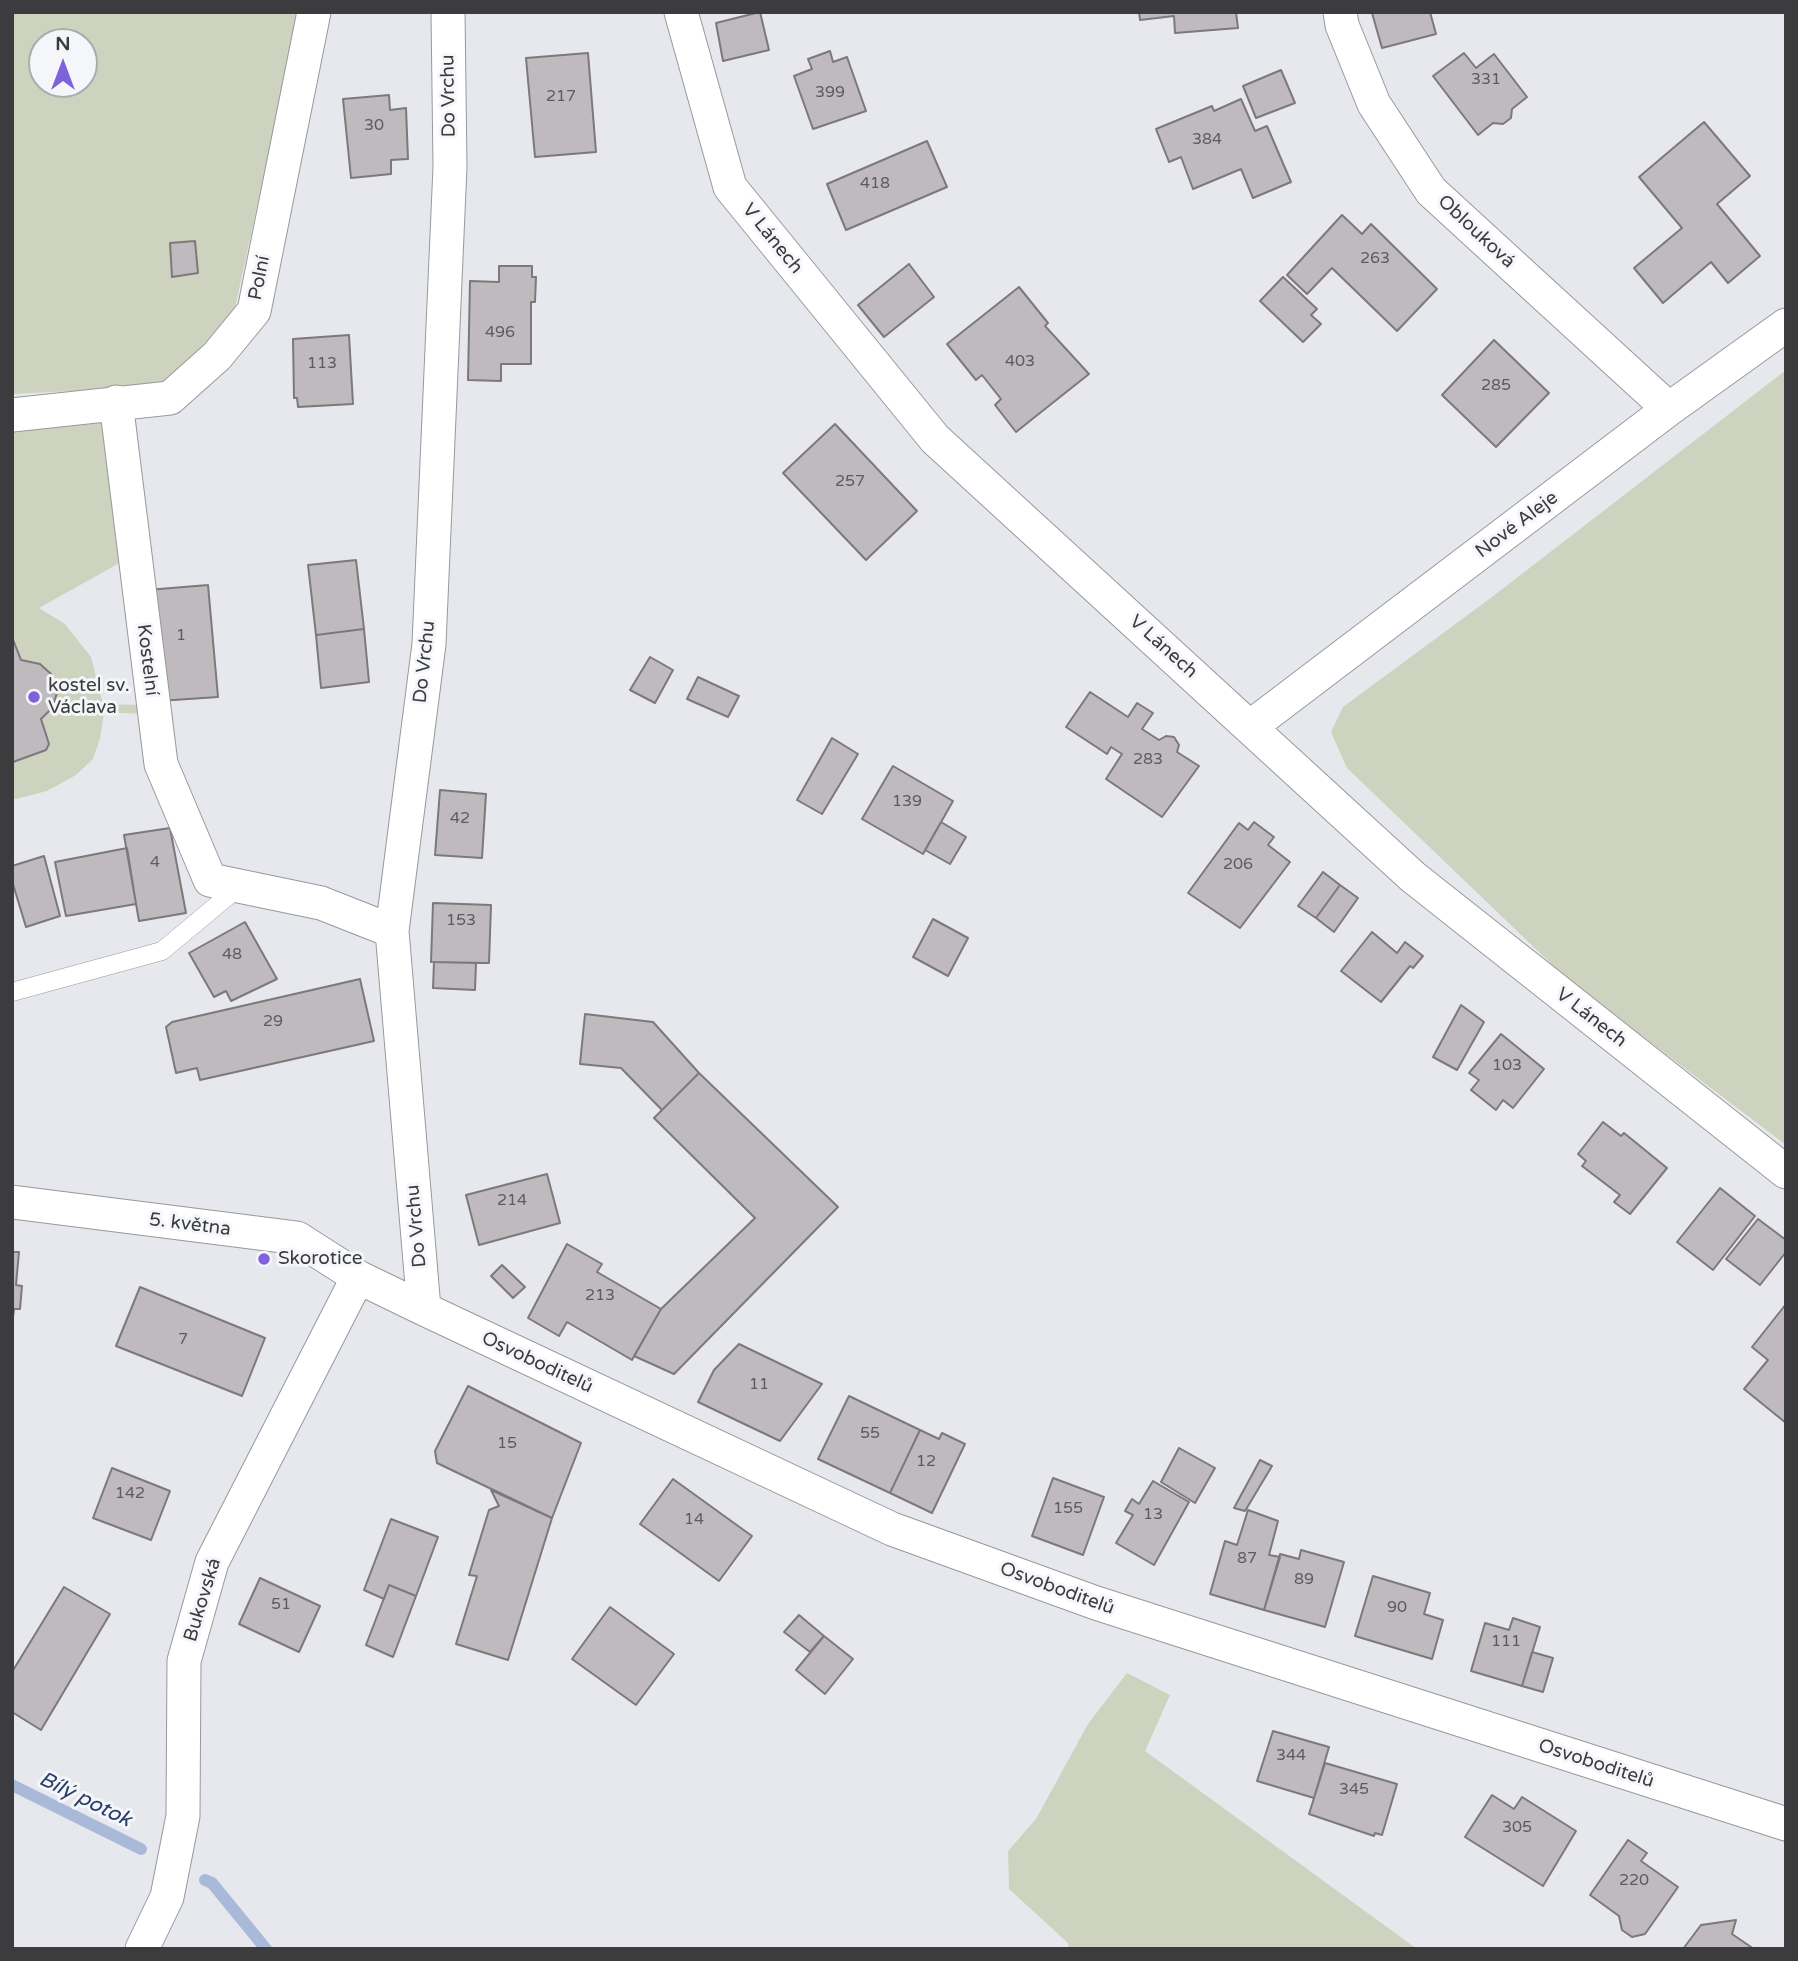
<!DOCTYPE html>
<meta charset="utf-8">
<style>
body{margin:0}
#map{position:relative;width:1798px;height:1961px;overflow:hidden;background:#e7e8ed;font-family:"Varela Round",sans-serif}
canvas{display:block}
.frame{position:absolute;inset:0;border:14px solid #3c3c3e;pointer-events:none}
.north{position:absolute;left:28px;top:28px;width:70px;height:70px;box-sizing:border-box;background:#f4f6fa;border:2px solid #aaacaf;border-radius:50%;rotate:0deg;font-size:19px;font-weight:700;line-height:28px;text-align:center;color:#3c3c3e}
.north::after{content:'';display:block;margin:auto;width:24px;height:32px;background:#7f61dc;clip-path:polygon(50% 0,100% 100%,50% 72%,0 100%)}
</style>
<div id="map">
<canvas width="1798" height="1961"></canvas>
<div class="frame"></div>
<div class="north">N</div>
</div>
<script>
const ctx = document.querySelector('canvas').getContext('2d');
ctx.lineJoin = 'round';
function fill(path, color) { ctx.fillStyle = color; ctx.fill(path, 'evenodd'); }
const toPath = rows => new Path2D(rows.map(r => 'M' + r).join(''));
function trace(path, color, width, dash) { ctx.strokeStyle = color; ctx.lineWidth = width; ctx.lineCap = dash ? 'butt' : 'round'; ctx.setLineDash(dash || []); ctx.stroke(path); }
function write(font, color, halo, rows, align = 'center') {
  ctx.font = font + ' "Varela Round",sans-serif'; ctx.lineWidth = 6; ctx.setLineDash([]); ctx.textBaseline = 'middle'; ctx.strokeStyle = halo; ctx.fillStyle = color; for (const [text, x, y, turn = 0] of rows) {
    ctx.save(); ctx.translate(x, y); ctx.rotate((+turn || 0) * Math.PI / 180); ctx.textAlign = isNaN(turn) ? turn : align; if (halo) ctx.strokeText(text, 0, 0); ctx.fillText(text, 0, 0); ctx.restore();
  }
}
fill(toPath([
 [12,12,299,12,235,308,212,350,157,387,12,394],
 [42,42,84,42,84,84,42,84],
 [1786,370,1786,1145,1567,979,1347,768,1331,732,1343,707,1492,597],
 [107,416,123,561,39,608,65,624,91,657,103,704,141,705,144,714,104,712,100,739,93,759,76,775,47,791,12,800,12,427],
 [1127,1673,1170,1695,1145,1751,1417,1949,1069,1949,1068,1943,1009,1889,1008,1851,1036,1819,1088,1724]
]), '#cdd3be');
trace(toPath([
 [12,1785,141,1849],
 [205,1880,212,1883,266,1949]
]), '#a9b9d9', 12);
const building = toPath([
 [760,12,769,50,723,61,716,23,760,12],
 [1139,12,1236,12,1238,28,1175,33,1174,16,1140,20,1139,12],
 [1430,12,1436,34,1382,48,1372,13,1430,12],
 [830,51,833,62,847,57,866,111,813,129,794,76,812,69,808,59,830,51],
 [588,53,596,152,535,157,526,58,588,53],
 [1464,53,1476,68,1494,54,1527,97,1512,109,1511,118,1503,124,1493,123,1478,135,1433,76,1464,53],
 [1281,70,1295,103,1256,118,1243,86,1281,70],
 [389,95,390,110,406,108,408,159,391,160,391,174,351,178,343,99,389,95],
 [1241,99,1255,131,1267,126,1291,182,1253,198,1241,169,1193,189,1181,157,1169,162,1156,129,1212,106,1214,111,1241,99],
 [1704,122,1750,176,1717,204,1760,256,1728,283,1711,262,1663,303,1634,268,1682,228,1639,177,1704,122],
 [927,141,947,187,846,230,827,184,927,141],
 [1342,215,1362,234,1371,224,1437,289,1397,331,1332,268,1307,294,1287,275,1342,215],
 [195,241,198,273,172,277,170,243,195,241],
 [909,264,934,297,884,337,858,305,909,264],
 [499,266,532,266,532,277,536,277,535,302,531,302,531,364,501,364,501,381,468,380,470,281,499,282,499,266],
 [1283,277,1317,309,1311,315,1321,324,1303,342,1260,301,1283,277],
 [1019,287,1048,323,1045,326,1089,374,1016,432,995,405,1001,399,982,375,976,380,947,344,1019,287],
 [349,335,353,404,298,407,297,398,294,398,293,339,349,335],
 [1494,340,1549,393,1496,447,1442,395,1494,340],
 [835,424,917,511,866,560,783,473,835,424],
 [356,560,364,629,316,635,308,565,356,560],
 [208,585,218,697,159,701,147,590,208,585],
 [364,629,369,682,321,688,316,635,364,629],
 [12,637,21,660,40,664,51,674,57,693,52,708,41,719,49,744,46,750,13,762,12,637],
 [650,657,673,670,655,703,630,690,650,657],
 [698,677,739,696,728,717,687,699,698,677],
 [1090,692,1128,717,1137,703,1153,713,1142,729,1159,740,1166,736,1174,737,1179,745,1177,752,1199,766,1162,817,1106,779,1122,754,1111,747,1107,754,1066,727,1090,692],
 [832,738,858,754,822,814,797,800,832,738],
 [893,766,953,801,923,854,862,819,893,766],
 [440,790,486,794,482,858,435,855,440,790],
 [941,822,966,837,950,864,925,850,941,822],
 [1254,822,1274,837,1268,845,1290,862,1240,928,1188,893,1239,823,1248,830,1254,822],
 [170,828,186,913,139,921,124,835,170,828],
 [127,848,136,904,66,916,55,862,127,848],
 [44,856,60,916,26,927,12,881,12,866,44,856],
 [1323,872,1340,885,1316,918,1298,906,1323,872],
 [1340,885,1358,898,1334,932,1316,918,1340,885],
 [433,903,491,905,489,963,431,962,433,903],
 [933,919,968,938,948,976,913,957,933,919],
 [245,922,277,979,231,1001,226,991,214,997,189,953,245,922],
 [1372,932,1397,953,1405,942,1423,956,1413,968,1410,966,1381,1002,1341,971,1372,932],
 [434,962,476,963,475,990,433,988,434,962],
 [360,979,374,1041,200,1080,197,1068,176,1073,166,1027,172,1022,360,979],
 [1461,1005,1484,1022,1457,1070,1433,1057,1461,1005],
 [585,1014,653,1022,699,1073,662,1110,621,1068,580,1064,585,1014],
 [1501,1034,1544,1069,1513,1108,1503,1100,1496,1110,1471,1090,1479,1080,1469,1073,1501,1034],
 [699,1073,838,1207,674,1374,634,1356,661,1309,755,1218,654,1118,699,1073],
 [1603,1122,1621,1136,1624,1133,1667,1168,1630,1214,1614,1202,1620,1195,1582,1166,1586,1161,1578,1154,1603,1122],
 [547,1174,560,1223,479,1245,466,1195,547,1174],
 [1720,1188,1755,1216,1713,1270,1677,1242,1720,1188],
 [1758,1219,1786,1240,1786,1252,1760,1285,1726,1259,1758,1219],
 [567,1244,602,1264,597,1272,661,1309,632,1360,567,1322,559,1336,528,1318,567,1244],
 [12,1252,19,1252,16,1285,22,1286,20,1309,14,1309,12,1326,12,1252],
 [502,1265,525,1287,513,1298,491,1276,502,1265],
 [140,1287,265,1338,242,1396,116,1346,140,1287],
 [1786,1304,1786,1423,1744,1389,1768,1360,1752,1347,1786,1304],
 [739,1344,822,1384,780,1441,698,1402,714,1370,739,1344],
 [468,1386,581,1443,552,1518,437,1463,435,1451,468,1386],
 [849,1396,920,1430,890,1493,818,1459,849,1396],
 [920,1430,939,1439,942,1433,965,1444,932,1513,890,1493,920,1430],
 [1179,1448,1215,1468,1195,1503,1161,1482,1179,1448],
 [1260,1460,1272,1466,1245,1511,1234,1508,1260,1460],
 [112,1468,170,1491,151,1540,93,1518,112,1468],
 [1053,1478,1104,1497,1083,1555,1032,1536,1053,1478],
 [673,1479,752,1536,719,1581,640,1524,673,1479],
 [1153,1481,1189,1502,1154,1565,1116,1543,1133,1515,1125,1511,1132,1499,1139,1504,1153,1481],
 [491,1490,552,1518,508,1660,456,1644,477,1576,469,1575,489,1510,499,1506,491,1490],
 [1248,1510,1278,1521,1269,1555,1280,1557,1264,1610,1210,1594,1225,1541,1237,1545,1248,1510],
 [391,1519,438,1537,416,1596,389,1585,384,1599,364,1590,391,1519],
 [1301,1550,1344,1562,1325,1627,1264,1610,1280,1554,1299,1559,1301,1550],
 [1373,1576,1430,1593,1424,1614,1443,1620,1432,1659,1355,1636,1373,1576],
 [260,1578,320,1606,299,1652,239,1624,260,1578],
 [389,1585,416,1596,393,1657,366,1645,389,1585],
 [64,1587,110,1614,41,1730,12,1712,12,1672,64,1587],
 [610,1607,674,1654,636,1705,572,1659,610,1607],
 [799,1615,824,1636,810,1652,784,1632,799,1615],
 [1513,1618,1540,1627,1522,1686,1471,1671,1485,1623,1509,1630,1513,1618],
 [824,1636,853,1659,825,1694,796,1670,824,1636],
 [1532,1652,1553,1658,1543,1692,1522,1686,1532,1652],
 [1273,1731,1329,1747,1314,1798,1257,1781,1273,1731],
 [1325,1763,1397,1784,1382,1835,1375,1833,1374,1836,1309,1814,1325,1763],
 [1492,1795,1514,1809,1522,1797,1576,1831,1543,1886,1465,1837,1492,1795],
 [1628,1840,1647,1853,1641,1861,1678,1887,1645,1934,1632,1937,1622,1930,1619,1916,1590,1895,1628,1840],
 [1736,1920,1732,1934,1754,1949,1683,1949,1701,1925,1736,1920]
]);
fill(building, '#bebabd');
trace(building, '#7c787b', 2);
const service = toPath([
 [12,992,162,951,240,886]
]);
const minor = toPath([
 [681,12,730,187,935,439,1413,877,1786,1172],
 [1340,12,1342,25,1374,104,1431,191,1669,409],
 [116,402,161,764,210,880,321,903,392,931],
 [12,415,170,398,217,356,254,311,314,12],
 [1250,727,1669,409,1786,325],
 [12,1202,297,1238,358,1277,424,1309,892,1529,1096,1603,1786,1824],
 [424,1309,392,931,429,644,450,167,448,12],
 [142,1949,167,1897,183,1816,184,1661,212,1562,358,1277]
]);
trace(service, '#97999d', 19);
trace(minor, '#97999d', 35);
trace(service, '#fff', 18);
trace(minor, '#fff', 33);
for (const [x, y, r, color] of [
 [34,697,7,"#7f61dc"],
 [264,1259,7,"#7f61dc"]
]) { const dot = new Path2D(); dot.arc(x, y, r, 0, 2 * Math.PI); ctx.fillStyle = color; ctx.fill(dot); trace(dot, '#f4f6fa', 2.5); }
write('16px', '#5c5c5e', null, [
 ["331",1486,80],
 ["399",830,93],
 ["217",561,97],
 ["30",374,126],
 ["384",1207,140],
 ["418",875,184],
 ["263",1375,259],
 ["496",500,333],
 ["403",1020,362],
 ["113",322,364],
 ["285",1496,386],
 ["257",850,482],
 ["1",181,636],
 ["283",1148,760],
 ["139",907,802],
 ["42",460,819],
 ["4",155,863],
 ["206",1238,865],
 ["153",461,921],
 ["48",232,955],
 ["29",273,1022],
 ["103",1507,1066],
 ["214",512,1201],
 ["213",600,1296],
 ["7",183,1340],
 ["11",759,1385],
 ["55",870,1434],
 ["15",507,1444],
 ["12",926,1462],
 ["142",130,1494],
 ["155",1068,1509],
 ["13",1153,1515],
 ["14",694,1520],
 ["87",1247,1559],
 ["89",1304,1580],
 ["51",281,1605],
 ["90",1397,1608],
 ["111",1506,1642],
 ["344",1291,1756],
 ["345",1354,1790],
 ["305",1517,1828],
 ["220",1634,1881]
]);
write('19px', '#3c3c3e', '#f4f6fa', [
 ["Do Vrchu",449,96,-91],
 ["Oblouková",1476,232,43],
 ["V Lánech",772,239,51],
 ["Polní",260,278,-79],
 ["Nové Aleje",1517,525,-37],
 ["V Lánech",1163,647,42],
 ["Kostelní",147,660,83],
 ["Do Vrchu",425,662,-84],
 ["V Lánech",1591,1018,38],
 ["5. května",190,1225,7],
 ["Do Vrchu",417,1226,-95],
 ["Osvoboditelů",537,1363,25],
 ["Osvoboditelů",1057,1589,20],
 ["Bukovská",203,1600,-73],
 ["Osvoboditelů",1596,1764,18]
]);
write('19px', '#3c3c3e', '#f4f6fa', [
 ["kostel sv.",48,686],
 ["Václava",48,708],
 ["Skorotice",278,1259]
], 'left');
write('italic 21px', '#283d68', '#f4f6fa', [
 ["Bílý potok",85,1800,26]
]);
</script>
